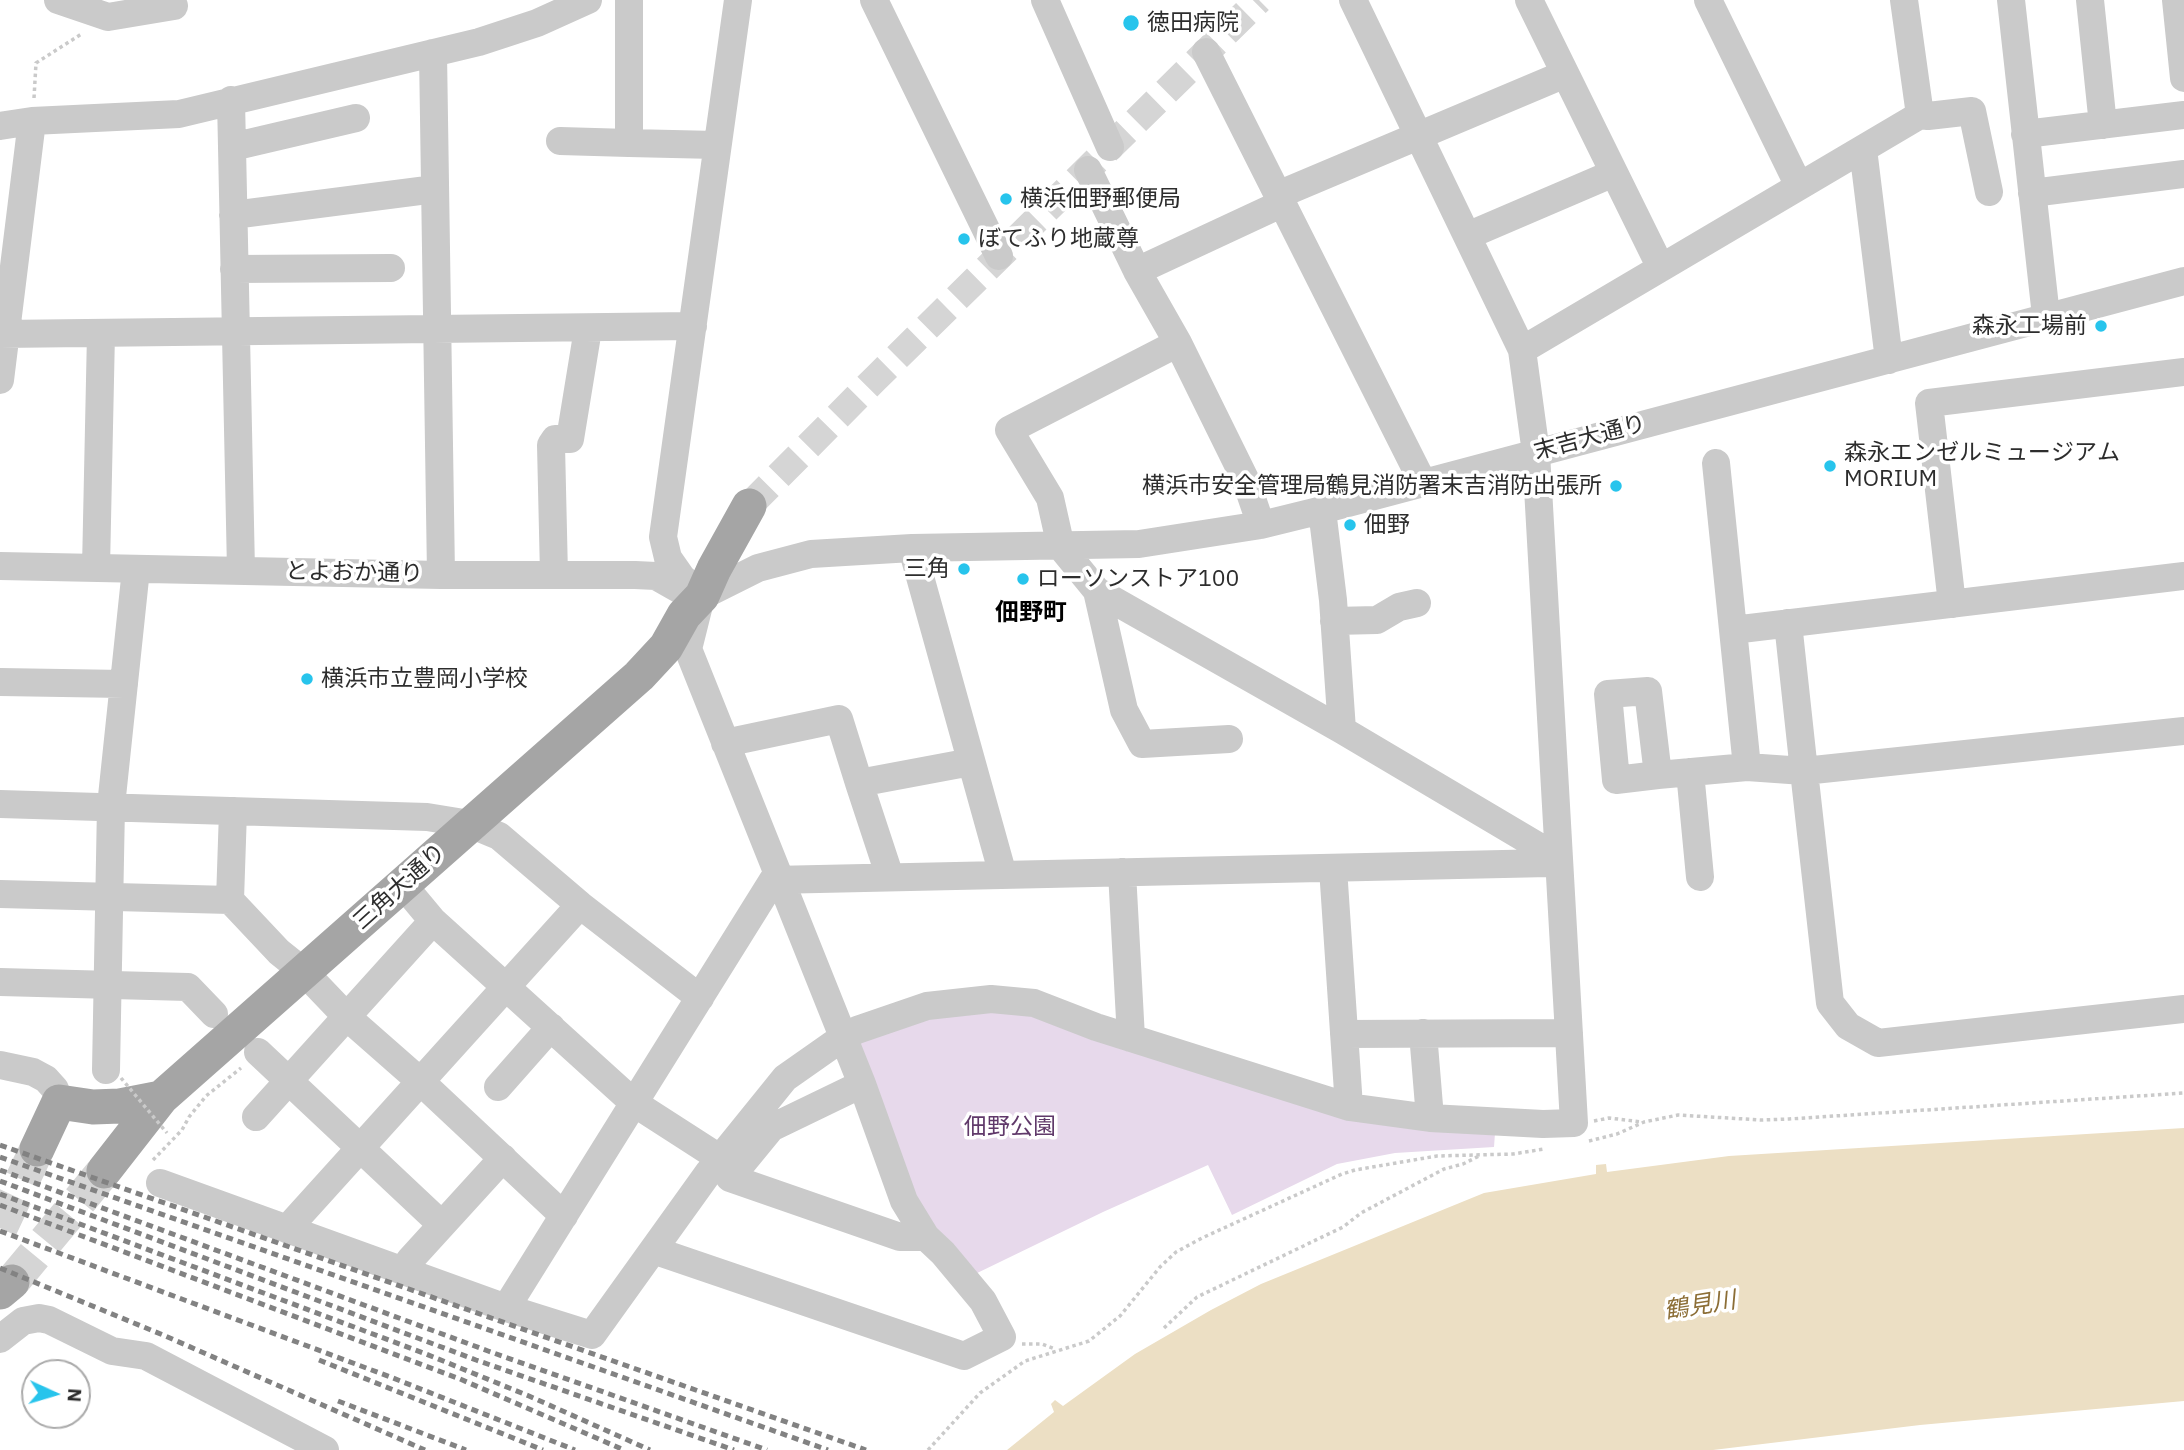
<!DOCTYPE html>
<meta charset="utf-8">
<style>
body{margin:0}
#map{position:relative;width:2184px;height:1450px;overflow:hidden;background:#fff;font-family:"IBM Plex Sans",sans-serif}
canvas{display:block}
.north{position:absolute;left:21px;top:1359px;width:70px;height:70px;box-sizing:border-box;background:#fff;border:2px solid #ababab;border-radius:50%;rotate:94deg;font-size:19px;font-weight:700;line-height:28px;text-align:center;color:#2d2d2d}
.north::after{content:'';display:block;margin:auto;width:24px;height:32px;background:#27c4ec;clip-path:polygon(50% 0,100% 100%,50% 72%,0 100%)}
</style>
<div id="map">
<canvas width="2184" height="1450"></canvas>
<div class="north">N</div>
</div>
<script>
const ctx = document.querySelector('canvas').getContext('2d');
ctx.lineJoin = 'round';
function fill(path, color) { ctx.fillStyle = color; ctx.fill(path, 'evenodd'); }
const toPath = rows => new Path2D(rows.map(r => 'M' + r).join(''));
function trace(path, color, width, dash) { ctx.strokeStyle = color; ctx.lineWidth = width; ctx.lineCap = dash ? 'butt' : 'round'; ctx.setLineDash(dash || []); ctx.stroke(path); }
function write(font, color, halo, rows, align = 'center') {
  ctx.font = font + ' "IBM Plex Sans","Noto Sans JP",sans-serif'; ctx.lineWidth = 7; ctx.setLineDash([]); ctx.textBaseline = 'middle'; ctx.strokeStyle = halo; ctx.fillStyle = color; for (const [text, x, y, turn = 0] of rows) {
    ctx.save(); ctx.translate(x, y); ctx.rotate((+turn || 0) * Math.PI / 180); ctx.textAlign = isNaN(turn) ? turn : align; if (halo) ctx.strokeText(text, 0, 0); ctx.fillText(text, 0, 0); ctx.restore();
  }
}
fill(toPath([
 [1037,1010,1495,1133,1494,1147,1395,1153,1337,1164,1232,1215,1208,1165,1103,1212,971,1276,913,1203,854,1038,929,1015]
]), '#e7d9eb');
fill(toPath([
 [2184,1128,2184,1401,1920,1425,1713,1450,1007,1450,1054,1412,1051,1404,1055,1400,1063,1406,1135,1354,1211,1310,1261,1284,1484,1193,1596,1174,1596,1165,1606,1164,1607,1172,1729,1156]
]), '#ecdfc4');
trace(toPath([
 [749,506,874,380,1259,0]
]), '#d5d5d5', 28, [28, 14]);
trace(toPath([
 [0,1228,37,1149],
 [12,1282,104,1171]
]), '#d5d5d5', 35, [35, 18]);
trace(toPath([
 [34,98,36,63,83,33],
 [1594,1121,1609,1118,1642,1122],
 [1589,1141,1617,1134,1644,1122,1678,1115,1761,1120,1789,1119,2184,1093],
 [153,1160,182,1130,189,1117,206,1096,241,1068],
 [1164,1328,1197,1297,1343,1227,1361,1213,1444,1169,1463,1164,1479,1156],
 [1022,1344,1042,1344,1055,1349],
 [928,1450,980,1393,1025,1361,1089,1341,1120,1316,1160,1267,1176,1252,1202,1238,1342,1174,1355,1170,1437,1156,1513,1154,1544,1149]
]), '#cacaca', 3.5, [3.5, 3.5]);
trace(toPath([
 [58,0,108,17,174,6],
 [629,0,629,143,716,145],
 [874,0,999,256],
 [1045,0,1110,147],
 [1529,0,1661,268],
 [1708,0,1799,186],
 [2011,0,2046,316],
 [2090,0,2103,125],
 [2176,0,2184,78],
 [1206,52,1423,483],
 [433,53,441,575],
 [231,100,241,570],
 [1920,115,1928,116,1972,111,1989,192],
 [0,126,32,121,179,114,479,42,537,23,588,0],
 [2025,134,2184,115],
 [560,141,629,143],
 [232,147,356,118],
 [1863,149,1889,360],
 [1088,170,1137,271,1178,343,1246,481,1261,525],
 [2032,193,2184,174],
 [1278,195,1565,74],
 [233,215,435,189],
 [1467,236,1614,173],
 [234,269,391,268],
 [1137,271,1283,203],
 [0,334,693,326],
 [1522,350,1920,115,1904,0],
 [0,380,32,121],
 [1716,463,1747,767,1804,771,1830,1003,1848,1026,1878,1043,2184,1009],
 [1322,510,1333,600,1342,730],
 [912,548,1003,875],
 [0,566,441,575,635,575,656,576,693,597,702,596,758,568,811,554,912,548,1139,544,1261,525,1322,510,2184,281],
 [96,568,101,333],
 [554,575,551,445,555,439,570,439,588,329],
 [695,589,682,578,668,558,663,537,738,0],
 [1097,591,1124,710,1142,744,1229,739],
 [1952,604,1929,403,2184,372],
 [1334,621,1377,620,1399,607,1417,603],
 [1788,623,1804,771,2184,731],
 [1733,630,2184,576],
 [0,682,124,684],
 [725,743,839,719,859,783,971,762],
 [1690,772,1700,877],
 [1658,775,1616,780,1608,694,1648,691,1658,775,1747,767],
 [859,783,890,877],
 [0,804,427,817,470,824,499,836,580,905,700,998],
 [1333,868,1349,1107],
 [1122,872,1131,1038],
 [403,885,433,921,634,1103,721,1159],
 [0,894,230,900,233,811],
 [230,900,279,952,304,972,347,1017,421,1082,564,1216],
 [0,982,188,987,214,1014],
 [1423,1033,1430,1118],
 [1344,1034,1569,1033],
 [258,1052,441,1224],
 [0,1065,33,1072,46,1079,55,1089,59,1102],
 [106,1070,111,806,136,569],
 [862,1084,771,1128,730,1178,900,1237,926,1237],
 [498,1087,551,1027],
 [256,1117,433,921],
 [160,1183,506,1308,592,1335,709,1172,785,1078,842,1038,857,1030,927,1006,991,999,1034,1003,1096,1027,1349,1107,1430,1118,1543,1124,1574,1123,1536,453,1522,350,1353,0],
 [287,1229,580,905],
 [653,1250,964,1356,1002,1337,983,1301,943,1253,926,1237,904,1201,862,1084,688,649,699,605],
 [406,1271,410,1260,503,1158],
 [506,1308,773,880,1549,863,1558,858,1342,730,1097,591,1061,547,1050,498,1009,430,1178,343],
 [0,1339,23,1321,39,1318,49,1320,112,1351,146,1356,325,1450]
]), '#cacaca', 28);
trace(toPath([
 [37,1149,59,1102,93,1107,120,1106,161,1098,639,676,666,647,684,615,702,596,714,569,749,506],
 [104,1171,161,1098],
 [0,1292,12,1282]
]), '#a5a5a5', 35);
trace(toPath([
 [0,1145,866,1450],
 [0,1157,828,1450],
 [0,1170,488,1351,767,1450],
 [0,1181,476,1360,734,1450],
 [0,1194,426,1354,529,1396,650,1450],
 [0,1205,460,1379,624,1450],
 [0,1231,393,1378,575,1450],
 [0,1268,163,1335,425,1450],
 [319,1360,543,1450],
 [338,1401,466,1450]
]), '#828282', 5, [7, 5]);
trace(toPath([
 [121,1078,167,1133]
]), '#cacaca', 3.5, [3.5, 3.5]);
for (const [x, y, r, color] of [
 [1131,23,9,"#27c4ec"],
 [1006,199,7,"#27c4ec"],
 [964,239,7,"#27c4ec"],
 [2101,326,7,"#27c4ec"],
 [1830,466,7,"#27c4ec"],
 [1616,486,7,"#27c4ec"],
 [1350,525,7,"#27c4ec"],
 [964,569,7,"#27c4ec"],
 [1023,579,7,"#27c4ec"],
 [307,679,7,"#27c4ec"]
]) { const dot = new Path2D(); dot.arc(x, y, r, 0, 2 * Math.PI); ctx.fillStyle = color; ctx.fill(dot); trace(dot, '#fff', 2.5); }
write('23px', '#2d2d2d', '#fff', [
 ["徳田病院",1147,23],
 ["横浜佃野郵便局",1020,199],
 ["ぼてふり地蔵尊",978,239],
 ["森永工場前",2087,326,"right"],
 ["森永エンゼルミュージアム",1844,453],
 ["MORIUM",1844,479],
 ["横浜市安全管理局鶴見消防署末吉消防出張所",1602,486,"right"],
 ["佃野",1364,525],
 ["三角",950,569,"right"],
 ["ローソンストア100",1037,579],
 ["横浜市立豊岡小学校",321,679]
], 'left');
write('23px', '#2d2d2d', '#fff', [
 ["末吉大通り",1590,438,-15],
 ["とよおか通り",354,573,1],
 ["三角大通り",400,887,-42]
]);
write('23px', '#60396a', '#fff', [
 ["佃野公園",1010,1127]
]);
write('bold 24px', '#000', '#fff', [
 ["佃野町",1031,613]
]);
write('italic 24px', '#8c6e36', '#fff', [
 ["鶴見川",1700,1306,-9]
]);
</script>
